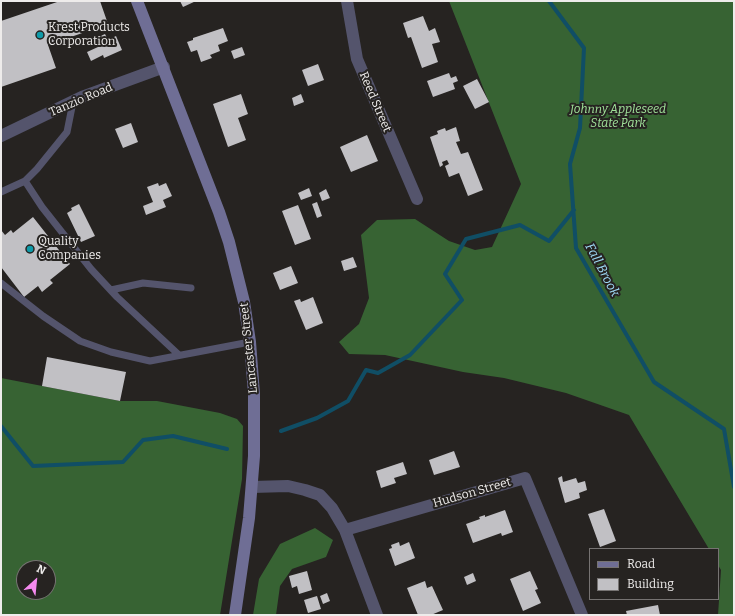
<!DOCTYPE html>
<style>
body{margin:0}
#map{position:relative;width:735px;height:616px;overflow:hidden;background:#262321;font-family:Bitter,serif}
canvas{display:block}
.frame{position:absolute;inset:0;border:2px solid #eeeceb;pointer-events:none}
.legend{position:absolute;left:589px;top:548px;width:130px;height:52px;box-sizing:border-box;background:#262321;border:1px solid #767372;margin:0;padding:5px 7px;list-style:none;font-size:12px;color:#eeeceb}
.legend li{display:flex;align-items:center;gap:8px;height:20px}
.legend b{width:20px;border:1px solid #767372}
.north{position:absolute;left:16px;top:560px;width:40px;height:40px;box-sizing:border-box;background:#262321;border:1px solid #767372;border-radius:50%;rotate:27deg;font-size:11px;font-weight:700;line-height:16px;text-align:center;color:#eeeceb}
.north::after{content:'';display:block;margin:auto;width:14px;height:18px;background:#f589ef;clip-path:polygon(50% 0,100% 100%,50% 72%,0 100%)}
</style>
<div id="map">
<canvas width="735" height="616"></canvas>
<div class="frame"></div>
<ul class="legend">
<li><b style="height:5px;background:#6f6e95"></b>Road</li>
<li><b style="height:11px;background:#c1c0c4"></b>Building</li>
</ul>
<div class="north">N</div>
</div>
<script>
const ctx = document.querySelector('canvas').getContext('2d');
ctx.lineJoin = 'round';
function fill(path, color) { ctx.fillStyle = color; ctx.fill(path, 'evenodd'); }
const toPath = rows => new Path2D(rows.map(r => 'M' + r).join(''));
function trace(path, color, width, dash) { ctx.strokeStyle = color; ctx.lineWidth = width; ctx.lineCap = dash ? 'butt' : 'round'; ctx.setLineDash(dash || []); ctx.stroke(path); }
function write(font, color, halo, rows, align = 'center') {
  ctx.font = font + ' Bitter,serif'; ctx.lineWidth = 4; ctx.setLineDash([]); ctx.textBaseline = 'middle'; ctx.strokeStyle = halo; ctx.fillStyle = color; for (const [text, x, y, turn = 0] of rows) {
    ctx.save(); ctx.translate(x, y); ctx.rotate((+turn || 0) * Math.PI / 180); ctx.textAlign = isNaN(turn) ? turn : align; if (halo) ctx.strokeText(text, 0, 0); ctx.fillText(text, 0, 0); ctx.restore();
  }
}
fill(toPath([
 [449,1,734,1,734,615,718,615,721,570,718,565,718,549,709,549,629,415,566,393,504,378,463,372,385,355,349,354,339,342,359,324,369,298,361,235,377,220,415,219,449,241,475,250,492,247,521,184],
 [1,378,120,401,157,401,220,413,237,419,243,426,242,479,220,615,1,615],
 [24,568,48,568,48,592,24,592],
 [315,528,333,540,326,557,292,569,280,586,276,615,253,615,259,579,280,544]
]), '#376333');
trace(toPath([
 [549,1,584,48,580,128,570,164,576,248,654,382,724,429,734,487],
 [1,426,33,466,123,462,143,440,173,436,227,449],
 [281,431,317,418,348,401,366,370,378,373,410,355,462,300,445,274,466,239,520,225,549,241,574,210]
]), '#104e65', 4);
fill(toPath([
 [60,1,100,1,108,24,48,45,56,68,1,87,1,21],
 [180,1,196,1,183,7],
 [423,16,429,31,435,28,440,42,432,44,438,62,422,68,411,37,408,38,403,23],
 [223,28,228,41,218,45,220,51,210,55,212,58,201,62,197,50,191,52,187,42,193,40,193,38],
 [105,34,108,40,116,36,122,50,104,58,103,55,91,61,87,52,98,47,94,39],
 [242,47,245,55,234,59,231,51],
 [318,64,324,80,308,86,302,70],
 [449,73,451,78,456,76,458,81,453,83,455,89,433,97,427,81],
 [477,79,489,102,475,109,463,86],
 [241,94,248,114,238,118,246,140,228,147,213,104],
 [301,94,304,102,294,106,292,98],
 [131,123,138,142,123,148,115,129],
 [456,127,460,141,456,142,461,154,468,152,483,190,468,196,459,173,449,177,445,166,449,164,447,160,442,162,443,165,440,167,430,137,438,134,437,131,445,128,446,131],
 [367,135,378,161,351,172,340,147],
 [158,183,159,186,166,183,172,196,163,200,166,207,146,215,143,206,153,202,147,187],
 [309,188,312,196,301,200,298,193],
 [326,189,330,198,322,201,319,193],
 [317,202,322,216,317,218,312,204],
 [79,204,95,236,81,242,67,213,72,210,71,208],
 [298,205,311,239,295,245,282,211],
 [33,217,70,264,50,280,53,283,42,292,38,286,24,297,1,267,1,230,5,235,11,230,13,233],
 [353,257,357,267,344,271,341,261],
 [291,266,298,283,280,290,273,273],
 [313,297,323,323,306,330,294,301,300,299,301,302],
 [47,357,126,372,120,401,42,386],
 [454,451,460,467,434,475,429,460],
 [403,462,407,474,394,478,396,483,381,488,376,471],
 [562,476,563,482,576,478,578,483,585,481,587,490,579,493,580,498,565,503,558,478],
 [604,509,616,541,600,547,588,514],
 [505,510,513,532,502,536,501,533,473,543,466,524,480,519,479,517,485,515,485,517],
 [399,542,400,546,409,542,415,558,395,566,389,549,392,548,391,545],
 [307,571,312,590,299,594,297,586,292,588,289,576],
 [530,571,538,589,535,590,541,603,523,611,510,579],
 [473,573,476,581,467,585,464,577],
 [425,581,427,588,432,586,443,610,431,615,418,615,407,588],
 [327,593,330,601,323,604,320,596],
 [317,596,321,609,308,613,304,600],
 [658,605,660,615,627,615,626,611]
]), '#c1c0c4');
trace(toPath([
 [25,181,42,207,91,269,117,297,179,355],
 [1,192,25,181,37,169,67,132,73,102],
 [1,283,43,316,80,341,111,352,150,361,250,342],
 [111,290,143,283,191,288]
]), '#54546c', 7);
trace(toPath([
 [347,1,357,59,417,199],
 [1,136,82,97,164,67],
 [252,487,288,486,305,490,320,495,332,508,345,530,377,615],
 [345,530,525,478,582,615]
]), '#54546c', 12);
trace(toPath([
 [137,1,219,212,229,242,244,302,250,342,254,394,254,456,249,518,235,615]
]), '#6f6e95', 12);
for (const [x, y, r, color] of [
 [40,35,4,"#0f9aa8"],
 [30,249,4,"#0f9aa8"]
]) { const dot = new Path2D(); dot.arc(x, y, r, 0, 2 * Math.PI); ctx.fillStyle = color; ctx.fill(dot); trace(dot, '#262321', 1.5); }
write('12px', '#eeeceb', '#262321', [
 ["Krest Products",48,28],
 ["Corporation",48,42],
 ["Quality",38,242],
 ["Companies",38,256]
], 'left');
write('12px', '#eeeceb', '#262321', [
 ["Tanzio Road",81,100,-23],
 ["Reed Street",375,102,67],
 ["Lancaster Street",249,348,-96],
 ["Hudson Street",472,493,-16]
]);
write('italic 12px', '#a1e29a', '#262321', [
 ["Johnny Appleseed",618,110],
 ["State Park",618,124]
]);
write('italic 13px', '#9ed9f4', '#262321', [
 ["Fall Brook",602,270,62]
]);
</script>
